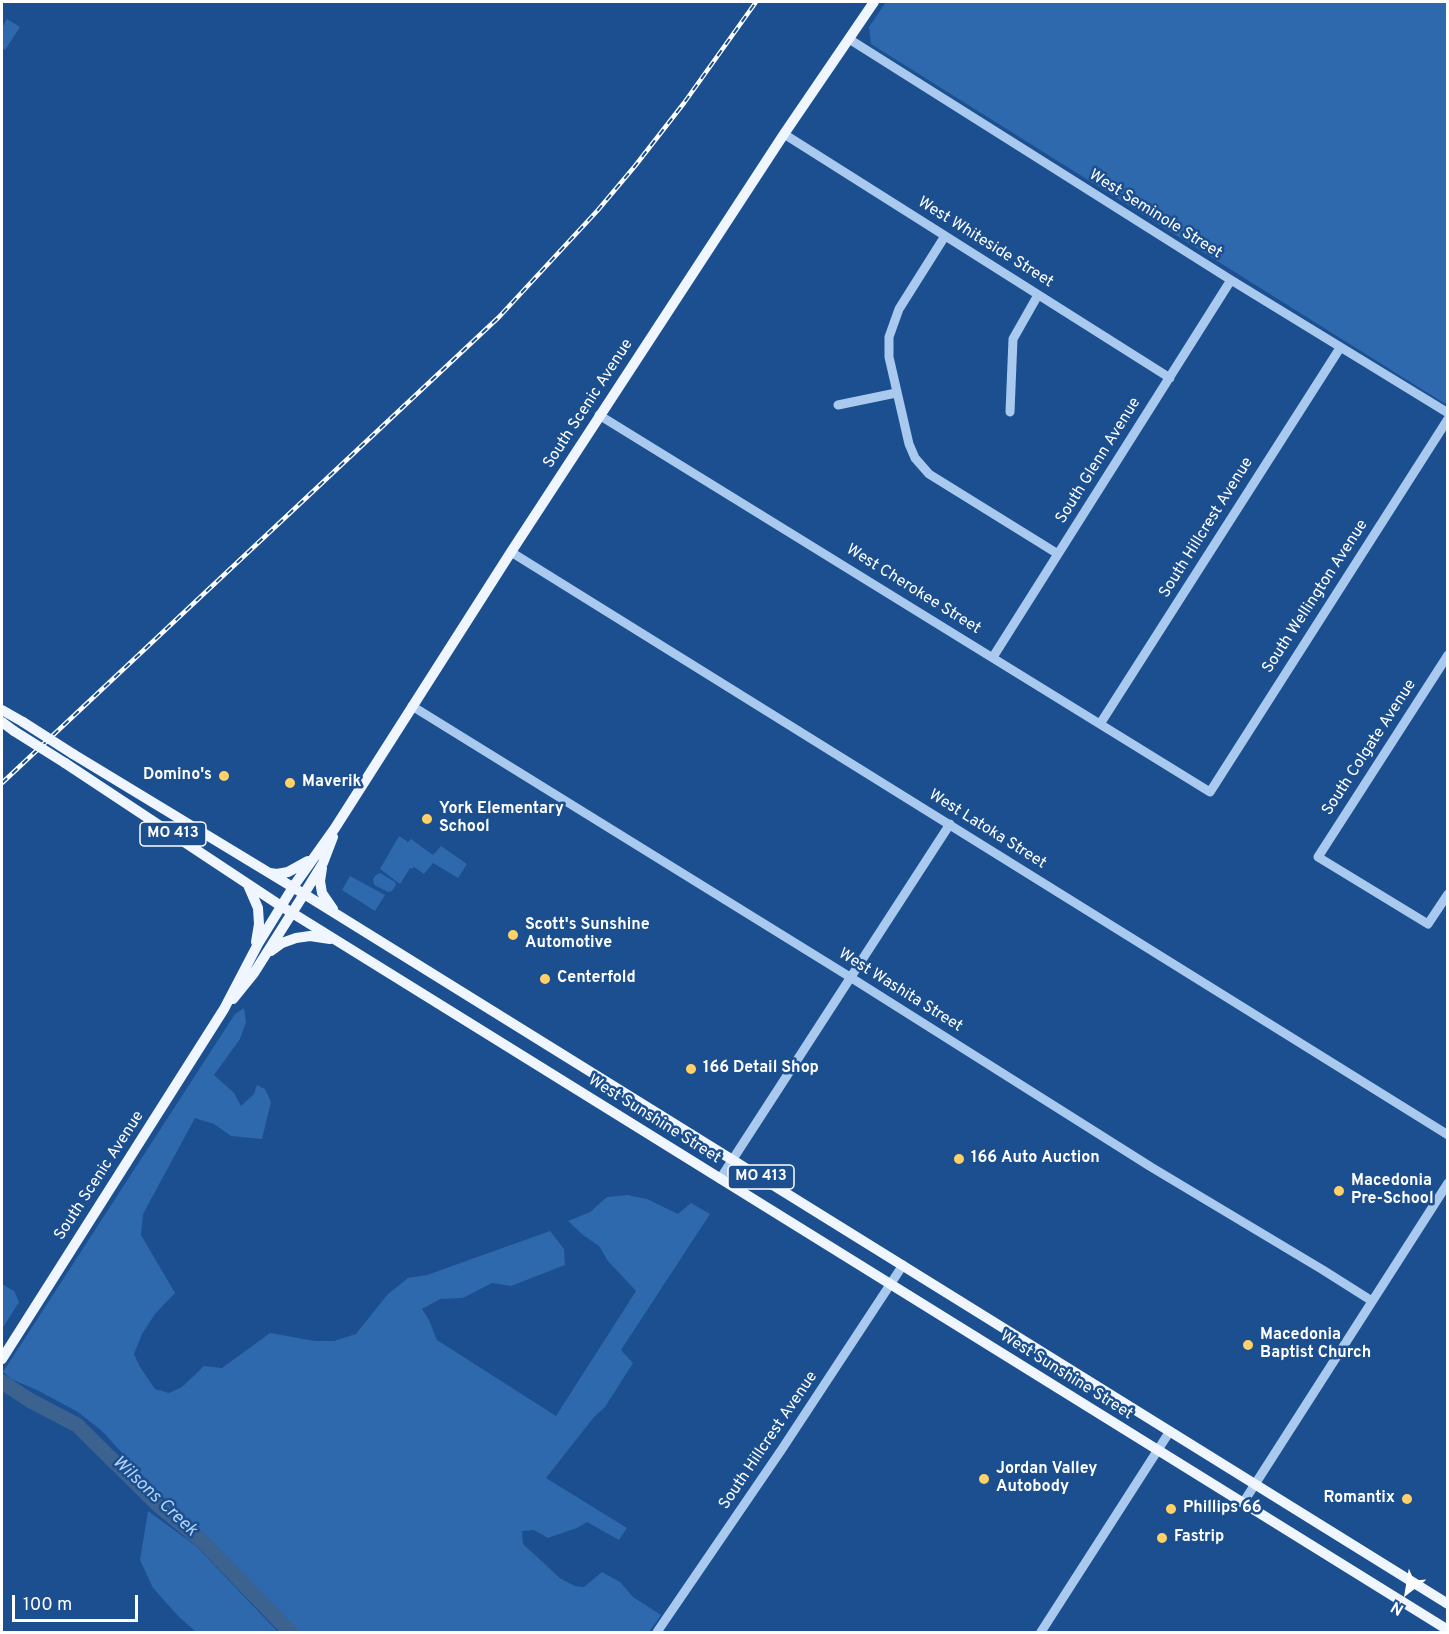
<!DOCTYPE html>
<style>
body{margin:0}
#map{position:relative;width:1449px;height:1634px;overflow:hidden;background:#1b4f8f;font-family:Overpass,sans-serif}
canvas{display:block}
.frame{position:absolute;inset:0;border:3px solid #fff;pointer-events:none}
.north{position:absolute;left:1377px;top:1562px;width:60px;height:60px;-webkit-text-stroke:4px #1b4f8f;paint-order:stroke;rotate:211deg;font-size:16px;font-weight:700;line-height:24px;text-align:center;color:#fff}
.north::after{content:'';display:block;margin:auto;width:21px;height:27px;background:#fff;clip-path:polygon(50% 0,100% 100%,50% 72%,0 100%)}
.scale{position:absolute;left:12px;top:1595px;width:126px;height:27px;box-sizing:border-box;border:3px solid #fff;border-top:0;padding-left:8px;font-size:18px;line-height:21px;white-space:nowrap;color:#fff;-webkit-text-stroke:4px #1b4f8f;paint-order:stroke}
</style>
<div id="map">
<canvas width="1449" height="1634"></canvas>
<div class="frame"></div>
<div class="north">N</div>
<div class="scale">100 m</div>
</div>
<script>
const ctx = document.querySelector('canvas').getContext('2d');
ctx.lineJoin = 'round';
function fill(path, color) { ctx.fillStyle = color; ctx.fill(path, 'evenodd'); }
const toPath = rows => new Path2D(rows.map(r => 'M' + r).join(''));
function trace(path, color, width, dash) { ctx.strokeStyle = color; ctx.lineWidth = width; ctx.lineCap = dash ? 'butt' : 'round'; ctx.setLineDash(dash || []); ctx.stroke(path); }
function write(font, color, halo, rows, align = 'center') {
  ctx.font = font + ' Overpass,sans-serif'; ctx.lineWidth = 5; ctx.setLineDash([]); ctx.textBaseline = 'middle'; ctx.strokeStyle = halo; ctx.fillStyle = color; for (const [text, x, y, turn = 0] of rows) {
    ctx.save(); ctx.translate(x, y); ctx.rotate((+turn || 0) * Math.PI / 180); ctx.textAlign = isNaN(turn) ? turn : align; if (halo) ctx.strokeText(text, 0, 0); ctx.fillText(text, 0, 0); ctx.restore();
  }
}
fill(toPath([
 [886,2,1447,2,1447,405,871,44,869,27],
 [7,19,20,27,5,50,2,48,2,28],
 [399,836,408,842,411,839,433,855,441,846,467,864,458,878,433,863,424,874,414,867,412,869,410,868,400,884,380,869],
 [380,873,395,882,396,885,392,891,388,892,374,885,373,879,376,875],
 [350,876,385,895,375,911,342,890],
 [244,1008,246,1022,240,1039,214,1075,234,1093,241,1106,254,1094,257,1085,265,1089,271,1102,262,1139,231,1136,214,1124,195,1118,143,1214,141,1235,175,1293,155,1314,142,1334,134,1354,140,1367,155,1389,169,1393,182,1387,204,1366,222,1368,270,1333,315,1341,334,1341,356,1334,387,1295,408,1278,427,1275,550,1231,564,1249,565,1265,511,1286,492,1283,463,1298,440,1299,422,1309,429,1320,437,1340,556,1416,636,1291,608,1261,599,1246,583,1235,568,1221,590,1212,607,1197,627,1195,647,1199,678,1214,691,1203,710,1214,621,1350,633,1363,605,1407,594,1417,546,1478,627,1528,619,1540,587,1522,577,1528,548,1538,534,1530,522,1531,523,1544,561,1579,575,1586,584,1587,602,1572,620,1582,633,1597,661,1615,649,1632,298,1632,214,1545,157,1491,102,1431,78,1412,37,1390,11,1379,3,1372,235,1014],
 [2,1284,14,1291,19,1302,2,1329],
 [148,1511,196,1546,278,1632,196,1632,178,1616,153,1588,140,1560]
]), '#2e69ad');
trace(toPath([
 [2,1382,31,1401,77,1425,159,1506,202,1541,290,1632]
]), '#3c6290', 15);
trace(toPath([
 [849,39,1231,280,1448,413],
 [784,134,1170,378],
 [945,236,899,309,889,337,889,357,909,444,915,458,929,474,1058,554],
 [838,405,896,393],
 [1010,412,1013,339,1038,295],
 [599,415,1210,792,1448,419],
 [511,552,1448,1135],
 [1448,655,1318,857,1428,924,1448,894],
 [993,657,1231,280],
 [412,706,850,977,1151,1167,1323,1270,1372,1301],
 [1100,724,1340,348],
 [720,1179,950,824],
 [1243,1503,1448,1183],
 [657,1632,782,1449,903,1265],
 [1041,1632,1170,1431]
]), '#a9c9ee', 9);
trace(toPath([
 [2,710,23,722],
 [2,722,14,731],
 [73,754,304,894,1448,1604],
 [65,763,281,906,1448,1630],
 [322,868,320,881,322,893,333,909],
 [270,873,277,874,288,872,308,861],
 [248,885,258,908,259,924,256,942],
 [271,951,282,943,296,938,310,936,330,939],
 [233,999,254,973,304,894,323,863,333,837],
 [2,1359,224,1009,258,944,293,887,335,828,511,552,784,134,874,2]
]), '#f0f6ff', 10);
const rail = toPath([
 [2,783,499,317,598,210,635,166,684,103,756,2]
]);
trace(rail, '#fff', 4.5);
trace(rail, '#1b4f8f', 2, [7]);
trace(toPath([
 [23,722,73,754],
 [14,731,65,763]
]), '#f0f6ff', 10);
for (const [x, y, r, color] of [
 [224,776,6,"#ffd166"],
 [290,783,6,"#ffd166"],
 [427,819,6,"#ffd166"],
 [513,935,6,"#ffd166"],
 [545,979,6,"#ffd166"],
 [691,1069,6,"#ffd166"],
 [959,1159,6,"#ffd166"],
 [1339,1191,6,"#ffd166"],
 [1248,1345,6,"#ffd166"],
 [984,1479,6,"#ffd166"],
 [1407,1499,6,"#ffd166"],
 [1171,1509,6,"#ffd166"],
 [1162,1538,6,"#ffd166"]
]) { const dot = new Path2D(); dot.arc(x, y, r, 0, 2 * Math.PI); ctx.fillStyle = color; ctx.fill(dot); trace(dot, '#1b4f8f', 2); }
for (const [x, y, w] of [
 [173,834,66],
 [761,1177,66]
]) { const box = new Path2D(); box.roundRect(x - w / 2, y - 12, w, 24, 4.5); ctx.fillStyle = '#1b4f8f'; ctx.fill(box); trace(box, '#fff', 1.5); }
write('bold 15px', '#fff', null, [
 ["MO 413",173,834],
 ["MO 413",761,1177]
]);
write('16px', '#fff', '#1b4f8f', [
 ["West Seminole Street",1155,215,32],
 ["West Whiteside Street",985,243,32],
 ["South Scenic Avenue",589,404,-57],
 ["South Glenn Avenue",1099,461,-58],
 ["South Hillcrest Avenue",1207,528,-58],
 ["West Cherokee Street",913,590,32],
 ["South Wellington Avenue",1316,597,-57],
 ["South Colgate Avenue",1370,748,-57],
 ["West Latoka Street",987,830,32],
 ["West Washita Street",900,991,32],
 ["West Sunshine Street",654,1120,32],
 ["South Scenic Avenue",100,1176,-57],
 ["West Sunshine Street",1066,1376,32],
 ["South Hillcrest Avenue",769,1441,-56]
]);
write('bold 16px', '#fff', '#1b4f8f', [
 ["Domino's",212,776,"right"],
 ["Maverik",302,783],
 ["York Elementary",439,810],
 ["School",439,828],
 ["Scott's Sunshine",525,926],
 ["Automotive",525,944],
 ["Centerfold",557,979],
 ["166 Detail Shop",703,1069],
 ["166 Auto Auction",971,1159],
 ["Macedonia",1351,1182],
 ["Pre-School",1351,1200],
 ["Macedonia",1260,1336],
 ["Baptist Church",1260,1354],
 ["Jordan Valley",996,1470],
 ["Autobody",996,1488],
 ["Romantix",1395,1499,"right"],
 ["Phillips 66",1183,1509],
 ["Fastrip",1174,1538]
], 'left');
write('italic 18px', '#b5d3f5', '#1b4f8f', [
 ["Wilsons Creek",154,1497,43]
]);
</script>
